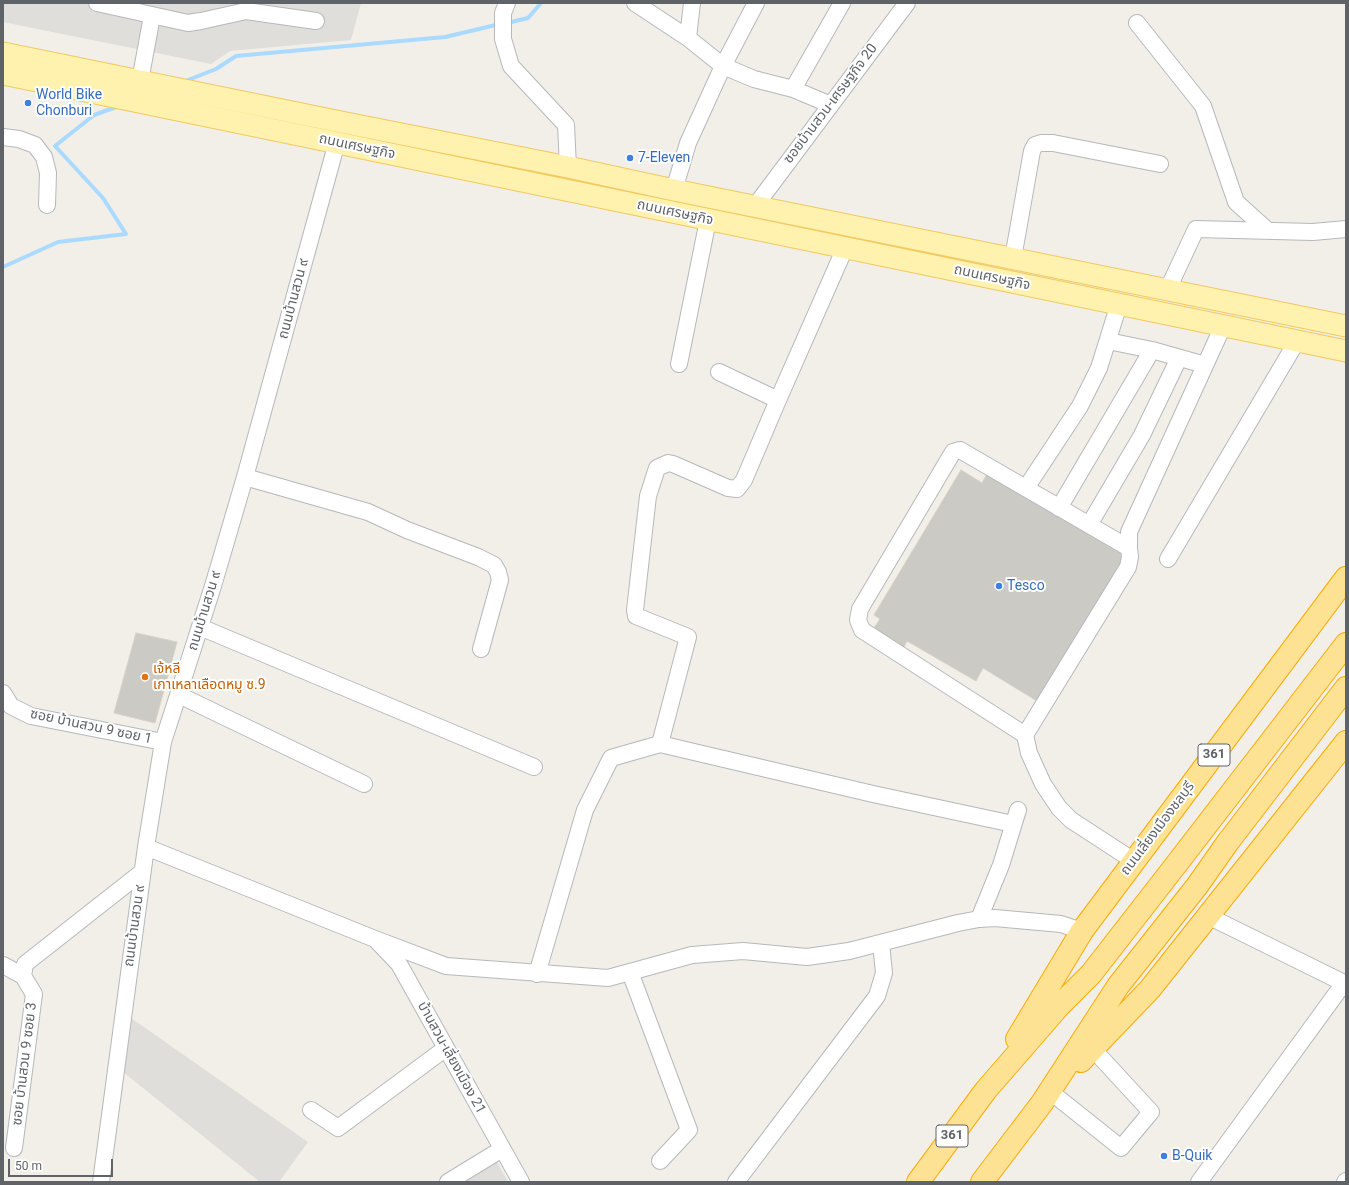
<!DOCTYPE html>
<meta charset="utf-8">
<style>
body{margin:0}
#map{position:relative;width:1349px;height:1185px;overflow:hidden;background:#f1efe8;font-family:Roboto,sans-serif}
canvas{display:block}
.frame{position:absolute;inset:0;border:4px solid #5f6368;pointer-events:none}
.scale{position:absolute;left:8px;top:1159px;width:105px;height:18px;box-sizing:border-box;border:2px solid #5f6368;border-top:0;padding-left:5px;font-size:12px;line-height:14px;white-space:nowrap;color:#5f6368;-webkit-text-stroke:3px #fff;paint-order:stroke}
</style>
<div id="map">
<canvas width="1349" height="1185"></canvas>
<div class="frame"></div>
<div class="scale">50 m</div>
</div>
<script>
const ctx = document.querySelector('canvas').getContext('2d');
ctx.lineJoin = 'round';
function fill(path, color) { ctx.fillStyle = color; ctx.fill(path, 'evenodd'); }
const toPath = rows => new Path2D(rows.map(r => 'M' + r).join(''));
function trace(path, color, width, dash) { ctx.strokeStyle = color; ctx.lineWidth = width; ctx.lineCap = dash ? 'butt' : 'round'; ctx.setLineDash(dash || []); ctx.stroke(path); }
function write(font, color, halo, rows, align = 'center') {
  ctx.font = font + ' Roboto,"Noto Sans Thai",sans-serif'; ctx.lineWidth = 4; ctx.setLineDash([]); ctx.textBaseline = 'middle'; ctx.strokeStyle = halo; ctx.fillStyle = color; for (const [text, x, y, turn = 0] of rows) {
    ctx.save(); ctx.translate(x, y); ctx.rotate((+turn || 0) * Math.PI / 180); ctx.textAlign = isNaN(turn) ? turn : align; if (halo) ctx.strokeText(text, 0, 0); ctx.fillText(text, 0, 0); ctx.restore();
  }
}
fill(toPath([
 [3,3,361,3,351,40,230,51,211,64,3,22],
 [131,1018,308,1142,279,1182,260,1182,123,1072],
 [496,1160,508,1182,459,1182]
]), '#e0deda');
trace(toPath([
 [507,23,528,18,541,3],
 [183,82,216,69,236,56,445,37,500,24],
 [3,267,58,242,126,234,103,198,55,146,94,115,119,106]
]), '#aadaff', 4);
const building = toPath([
 [961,470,982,483,987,474,1125,556,1037,701,983,668,976,681,907,641,903,649,872,631,880,619,874,615,961,470],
 [136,633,177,642,155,723,114,713,136,633]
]);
fill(building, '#cccac5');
trace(building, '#d6d1c6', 1);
const minor = toPath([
 [97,3,188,23,201,21,246,11,316,21],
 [507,3,503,13,503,39,511,66,566,125,568,167],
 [635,3,688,38],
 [692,3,688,38,723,66,754,79,793,89,842,3],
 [1137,23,1203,106,1236,202,1268,231],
 [140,81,152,16],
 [793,89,831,105],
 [3,137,19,139,35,145,44,157,48,173,47,205],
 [674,190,688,143,723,66,756,3],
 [756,205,907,3],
 [1013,258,1032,151,1035,145,1041,143,1053,143,1160,164],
 [1168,289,1196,229,1313,232,1346,229],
 [1108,341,1152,350,1205,365],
 [679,364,708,220],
 [719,372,778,400],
 [245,477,368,512,407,530,478,557,494,565,498,572,500,580,481,649],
 [1026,488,1080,406,1099,368,1119,304],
 [1059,508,1152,350],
 [1089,525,1142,435,1179,358],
 [1168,559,1297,341],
 [200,627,534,767],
 [3,693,11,706,31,716,163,742],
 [179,695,364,784],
 [1025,735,862,630,858,620,860,609,953,452,960,450,1129,548],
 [660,744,688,637,636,616,635,610,648,496,657,468,668,463,673,464,728,488,737,489,744,480,778,400,845,248],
 [146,847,375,939,446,966,608,978,692,955,743,951,807,957,849,951,958,923,979,919,995,918,1061,924,1082,931],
 [1134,861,1071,820,1059,808,1043,784,1029,753,1025,735,1128,567,1130,557,1129,548,1129,532,1223,326],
 [1208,916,1346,984],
 [979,919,1001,865,1018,810],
 [378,942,399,964,521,1182],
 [3,965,23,976],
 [630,972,689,1130,660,1161],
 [537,974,585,810,611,758,660,744,873,794,1013,824],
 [1052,1093,1121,1148,1151,1112,1093,1049],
 [311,1110,338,1128,446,1048],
 [14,1148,34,994,23,976,25,964,142,872],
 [101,1182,146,847,163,742,213,586,245,477,337,142],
 [448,1182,502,1149],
 [736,1182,877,996,884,973,881,943],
 [1199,1182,1344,983],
 [1345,1182,1346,1181]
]);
const major = toPath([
 [3,53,341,122,568,167,674,190,1346,326],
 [3,74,1346,351]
]);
const highway = toPath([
 [1017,1039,1082,931,1346,578],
 [1081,1061,1150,989,1346,742],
 [918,1182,986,1090,1059,1006,1091,974,1175,866,1346,644],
 [982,1182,1042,1103,1118,986,1197,886,1228,842,1346,688]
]);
trace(minor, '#b5b8bc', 18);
trace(major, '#f2c960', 23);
trace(highway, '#f9ab00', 24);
trace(minor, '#fff', 16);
trace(major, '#fff2af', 21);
trace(highway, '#fde293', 22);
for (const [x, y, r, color] of [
 [28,103,4,"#3f7fe0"],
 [630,158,4,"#3f7fe0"],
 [999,586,4,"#3f7fe0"],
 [145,677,4,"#e8710a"],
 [1164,1156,4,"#3f7fe0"]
]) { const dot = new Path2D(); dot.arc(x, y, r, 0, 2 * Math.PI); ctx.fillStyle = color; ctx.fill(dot); trace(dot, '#fff', 1.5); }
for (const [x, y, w] of [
 [1214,755,32],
 [952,1136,32]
]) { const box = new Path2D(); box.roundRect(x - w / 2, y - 11, w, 22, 3); ctx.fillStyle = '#fff'; ctx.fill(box); trace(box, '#5f6368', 1); }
write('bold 13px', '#5f6368', null, [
 ["361",1214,755],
 ["361",952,1136]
]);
write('14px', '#366cbe', '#fff', [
 ["World Bike",36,95],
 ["Chonburi",36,111],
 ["7-Eleven",638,158],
 ["Tesco",1007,586],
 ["B-Quik",1172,1156]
], 'left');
write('14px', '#5f6368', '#fff', [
 ["ซอยบ้านสวน-เศรษฐกิจ 20",831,104,-53],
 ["ถนนเศรษฐกิจ",357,147,12],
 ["ถนนเศรษฐกิจ",675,213,12],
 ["ถนนเศรษฐกิจ",992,278,12],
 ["ถนนบ้านสวน ๙",294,299,-75],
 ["ถนนบ้านสวน ๙",205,611,-73],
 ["ซอย บ้านสวน 9 ซอย 1",91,727,12],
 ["ถนนเลี่ยงเมืองชลบุรี",1158,829,-53],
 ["ถนนบ้านสวน ๙",135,926,-82],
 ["บ้านสวน-เลี่ยงเมือง 21",451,1058,61],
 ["ซอย บ้านสวน 9 ซอย 3",25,1064,-83]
]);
write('14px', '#c56008', '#fff', [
 ["เจ้หลี",153,669],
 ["เกาเหลาเลือดหมู ซ.9",153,685]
], 'left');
</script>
